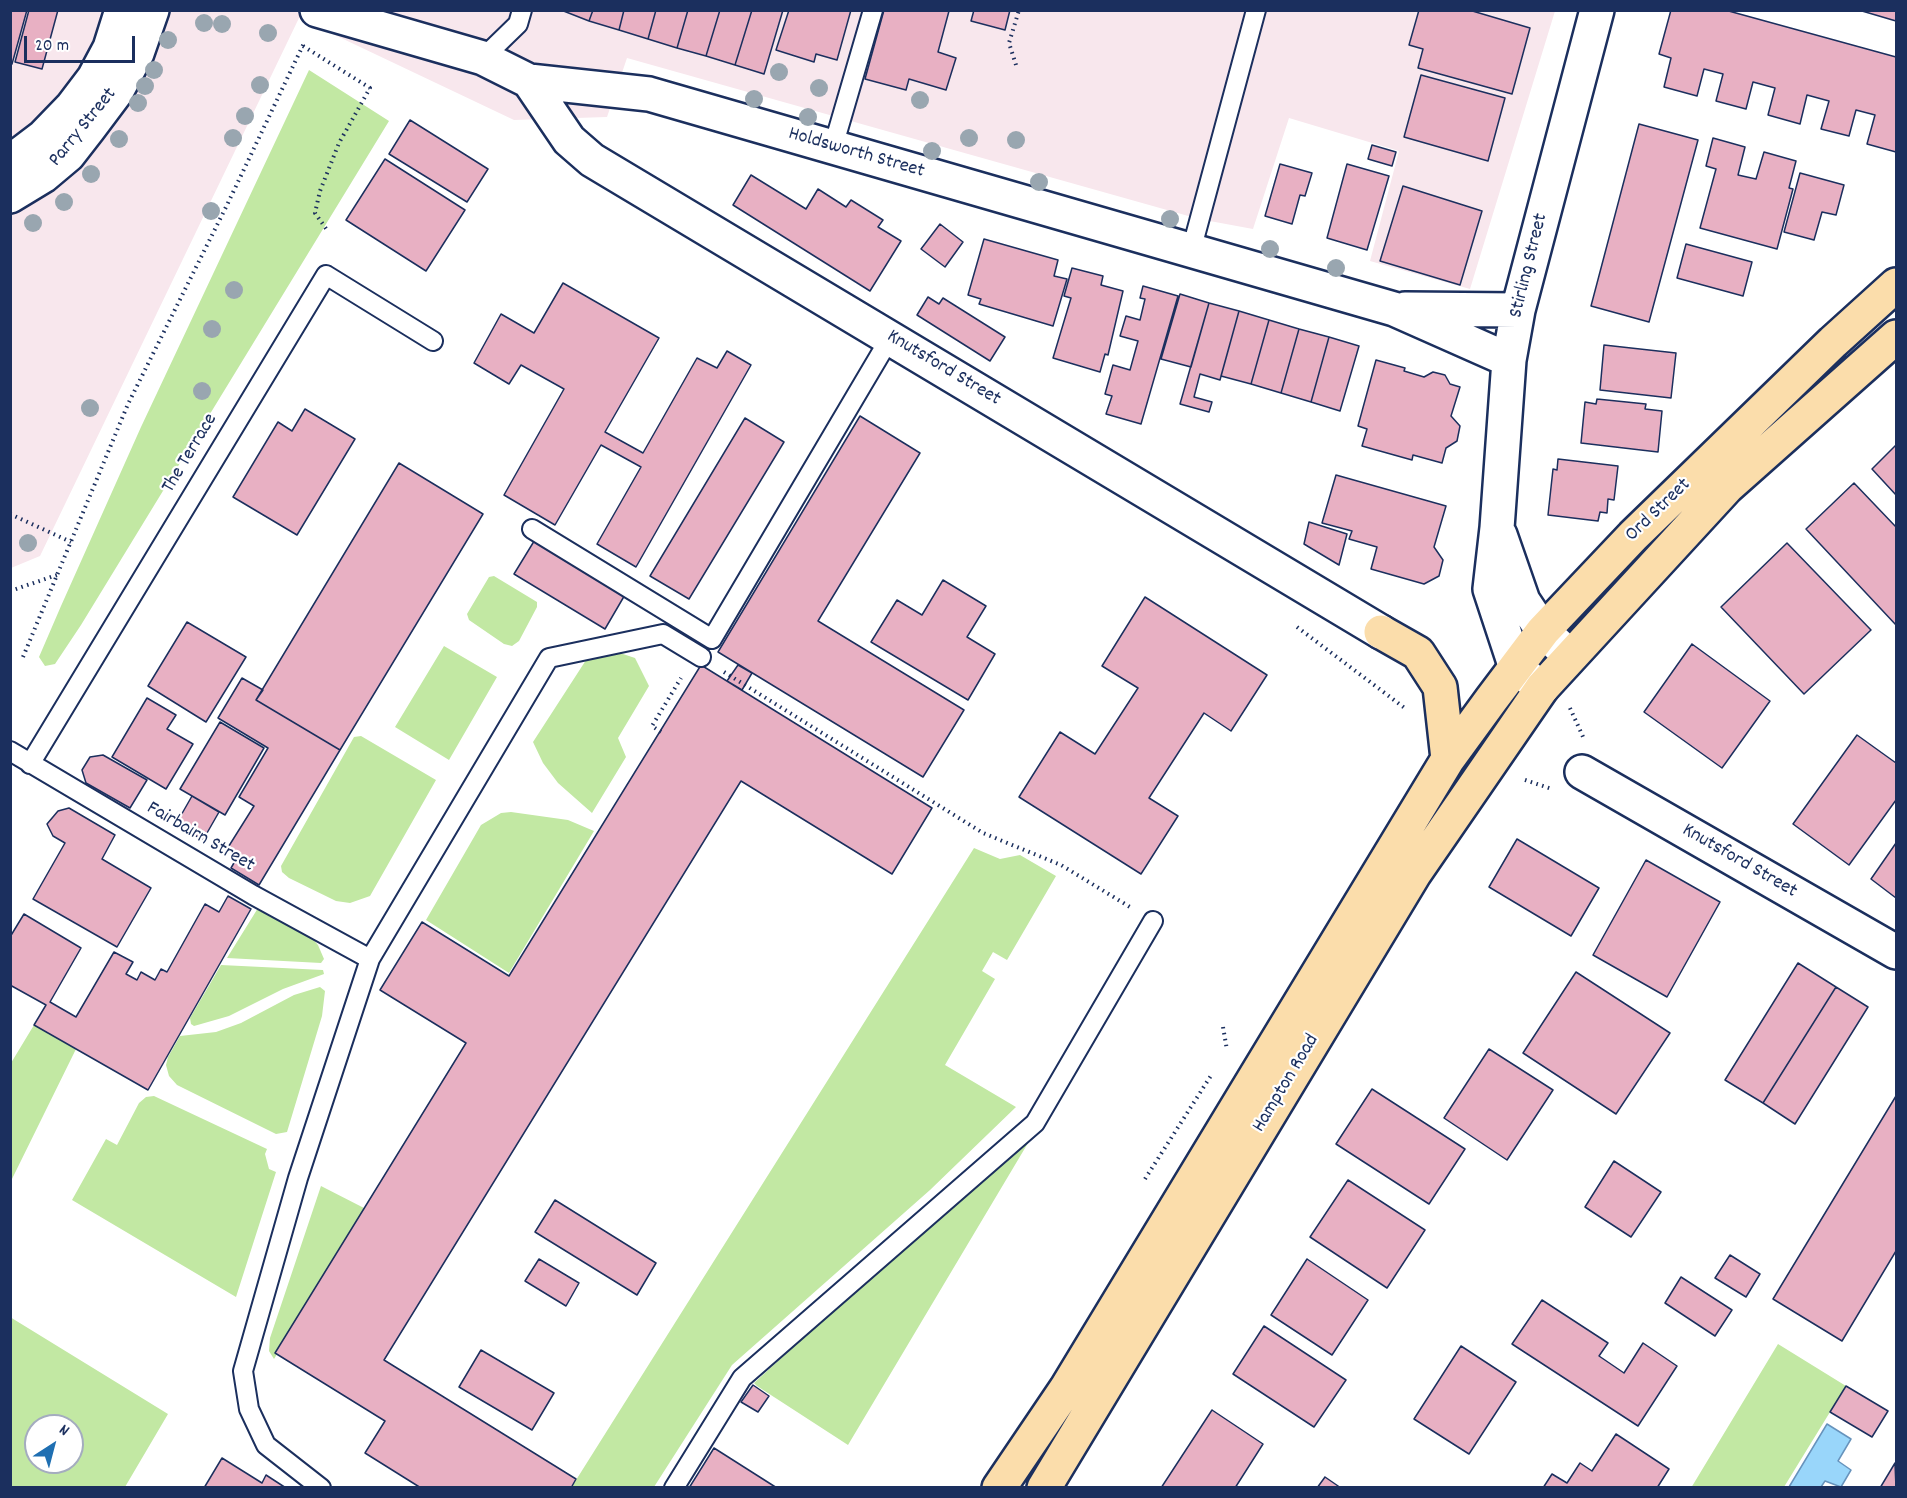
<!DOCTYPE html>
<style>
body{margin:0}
#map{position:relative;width:1907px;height:1498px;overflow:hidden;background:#fff;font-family:Dekko,sans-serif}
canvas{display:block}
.frame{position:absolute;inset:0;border:12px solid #1b2f5e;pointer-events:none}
.north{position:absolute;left:24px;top:1414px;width:60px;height:60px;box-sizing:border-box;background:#fff;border:2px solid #a4acbf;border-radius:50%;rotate:36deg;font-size:16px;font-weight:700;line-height:24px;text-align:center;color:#1b2f5e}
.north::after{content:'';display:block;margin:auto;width:21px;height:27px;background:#1f6fb2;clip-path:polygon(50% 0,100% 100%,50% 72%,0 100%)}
.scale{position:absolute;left:24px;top:36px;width:111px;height:27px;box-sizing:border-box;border:3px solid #1b2f5e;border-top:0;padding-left:8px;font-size:18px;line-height:21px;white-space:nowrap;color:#1b2f5e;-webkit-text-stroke:4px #fff;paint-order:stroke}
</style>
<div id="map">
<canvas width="1907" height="1498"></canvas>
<div class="frame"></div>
<div class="north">N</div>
<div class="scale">20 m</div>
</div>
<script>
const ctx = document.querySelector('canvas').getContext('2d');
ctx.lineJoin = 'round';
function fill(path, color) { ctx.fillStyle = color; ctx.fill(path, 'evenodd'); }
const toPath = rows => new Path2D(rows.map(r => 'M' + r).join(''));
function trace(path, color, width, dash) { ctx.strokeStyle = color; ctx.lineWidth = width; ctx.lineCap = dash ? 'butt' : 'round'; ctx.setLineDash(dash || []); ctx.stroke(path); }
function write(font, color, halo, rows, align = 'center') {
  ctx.font = font + ' Dekko,sans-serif'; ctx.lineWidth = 4.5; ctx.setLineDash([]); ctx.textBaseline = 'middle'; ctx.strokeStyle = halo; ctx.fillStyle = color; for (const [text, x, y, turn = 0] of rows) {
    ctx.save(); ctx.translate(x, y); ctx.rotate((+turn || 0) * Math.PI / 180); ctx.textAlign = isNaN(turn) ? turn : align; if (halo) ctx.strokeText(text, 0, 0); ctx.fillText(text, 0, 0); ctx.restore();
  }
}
fill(toPath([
 [11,11,1555,11,1470,289,1370,261,1399,151,1289,118,1253,229,1199,219,627,58,607,117,514,120,299,18,40,556,11,568]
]), '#f8e7ed');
fill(toPath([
 [309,70,389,121,81,625,55,664,45,666,39,657,61,606,141,427],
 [494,576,537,602,537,607,519,641,512,646,504,644,469,620,467,614,489,577],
 [444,646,497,677,449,760,395,727],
 [617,652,635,658,649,686,618,738,626,757,592,813,558,783,543,763,533,742,588,657],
 [361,736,436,780,370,896,350,903,336,901,289,878,282,872,281,866,354,737],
 [511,812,568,820,594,831,509,973,426,920,481,825,501,813],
 [974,848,1000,859,1020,855,1056,876,1007,960,993,952,982,971,995,979,945,1065,1016,1107,930,1190,732,1365,654,1487,571,1488],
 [263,900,305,930,318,945,324,959,321,963,227,958],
 [221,965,323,970,324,974,283,989,229,1016,194,1026,191,1024,190,1018],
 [320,987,325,991,322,1016,287,1132,276,1134,177,1085,169,1076,166,1065,168,1057,180,1036,216,1032,241,1023,294,995],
 [34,1025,76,1049,11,1181,11,1063],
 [154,1096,267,1149,265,1154,269,1169,276,1172,236,1297,72,1200,106,1139,117,1145,139,1103,146,1097],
 [1034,1133,848,1445,757,1386,754,1383,1022,1138],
 [321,1186,364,1208,274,1359,269,1351,270,1338],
 [10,1317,168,1414,125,1487,11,1487],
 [36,1426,72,1426,72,1462,36,1462],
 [1778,1344,1846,1386,1784,1487,1691,1488]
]), '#c2e8a3');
const water = toPath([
 [1827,1424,1851,1439,1838,1461,1851,1470,1841,1487,1825,1481,1821,1487,1789,1487,1827,1424]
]);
fill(water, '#99d6fa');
trace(water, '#6793bc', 1.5);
const building = toPath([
 [10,10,27,10,12,64,10,63,10,10],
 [29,10,58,10,42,69,15,62,29,10],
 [561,10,593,10,589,21,561,10],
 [593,10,624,10,619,30,589,21,593,10],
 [624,10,656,10,648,39,619,30,624,10],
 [656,10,688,10,677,48,648,39,656,10],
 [688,10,720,10,706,56,677,48,688,10],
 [720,10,752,10,735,65,706,56,720,10],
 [752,10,783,10,764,74,735,65,752,10],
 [789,10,851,10,837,60,816,54,814,62,776,50,789,10],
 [884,10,949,11,938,52,956,58,946,90,909,79,906,90,865,79,884,10],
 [974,10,1010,10,1005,30,971,21,974,10],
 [1419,10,1469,10,1530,28,1512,94,1418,68,1423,49,1409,45,1419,10],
 [1671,10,1725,10,1896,57,1896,152,1867,144,1875,115,1856,110,1849,136,1821,129,1829,101,1807,95,1800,124,1768,115,1775,88,1753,82,1746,109,1716,101,1723,74,1704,69,1697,96,1664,87,1671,58,1659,54,1671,10],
 [1896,10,1896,21,1862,11,1862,10,1896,10],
 [1421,75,1505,98,1488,161,1404,137,1421,75],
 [410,120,488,169,467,202,389,154,410,120],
 [1639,124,1698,140,1649,322,1591,306,1639,124],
 [1713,138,1745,147,1738,175,1756,179,1764,152,1796,161,1789,188,1793,189,1777,249,1700,228,1716,169,1706,166,1713,138],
 [1372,145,1396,152,1392,166,1368,159,1372,145],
 [385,159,465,210,426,271,346,220,385,159],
 [1280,164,1312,173,1305,196,1300,195,1292,224,1265,216,1280,164],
 [1347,164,1389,176,1367,250,1327,238,1347,164],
 [1800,173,1844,185,1836,215,1822,212,1814,240,1784,232,1800,173],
 [751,175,806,209,818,189,846,207,851,200,883,220,878,227,901,241,870,291,733,205,751,175],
 [1403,186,1482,211,1460,285,1380,261,1403,186],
 [940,224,963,242,945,267,921,249,940,224],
 [984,239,1058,260,1054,276,1067,279,1053,326,979,304,981,299,968,295,984,239],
 [1686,244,1752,262,1743,296,1677,278,1686,244],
 [1072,268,1103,276,1101,285,1123,291,1108,355,1105,354,1100,372,1053,358,1071,298,1064,296,1072,268],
 [563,283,659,338,605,432,643,453,697,358,717,368,727,351,751,365,636,567,597,544,641,467,601,445,555,525,504,495,564,389,521,365,509,384,474,363,501,314,534,333,563,283],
 [1143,286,1178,296,1141,424,1106,414,1112,396,1105,394,1113,365,1130,370,1138,341,1120,336,1126,316,1140,320,1145,299,1140,298,1143,286],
 [1180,294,1209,303,1191,367,1161,359,1180,294],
 [928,297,939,304,943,298,1005,337,990,361,917,315,928,297],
 [1209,303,1239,311,1220,380,1200,374,1194,397,1212,402,1209,412,1180,404,1209,303],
 [1239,311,1269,320,1251,384,1221,376,1239,311],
 [1269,320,1299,329,1281,393,1251,384,1269,320],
 [1299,329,1329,337,1311,402,1281,393,1299,329],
 [1329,337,1359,346,1340,411,1311,402,1329,337],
 [1604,345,1676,353,1671,398,1600,390,1604,345],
 [1376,360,1405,368,1404,371,1424,377,1433,372,1445,375,1450,384,1460,387,1451,416,1460,426,1457,441,1446,448,1442,463,1413,455,1412,460,1362,446,1367,429,1358,426,1376,360],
 [1597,399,1646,404,1645,409,1662,411,1658,452,1581,443,1585,402,1596,404,1597,399],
 [305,409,355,439,297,535,233,497,278,422,292,431,305,409],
 [860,416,920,453,818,621,964,710,923,777,718,652,860,416],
 [745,418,784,442,689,599,650,576,745,418],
 [1896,445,1896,495,1872,469,1896,445],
 [1558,459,1618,466,1614,500,1608,499,1607,513,1600,512,1598,521,1548,515,1553,469,1557,470,1558,459],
 [399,463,483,514,340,750,256,700,399,463],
 [1336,475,1446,506,1434,547,1443,560,1439,576,1424,584,1371,569,1377,547,1349,539,1352,531,1322,523,1336,475],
 [1854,483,1896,527,1896,625,1806,529,1854,483],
 [1309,522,1347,534,1339,565,1304,544,1309,522],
 [536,538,626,593,605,629,514,574,536,538],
 [1787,543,1871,630,1804,694,1721,607,1787,543],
 [943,580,986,606,967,637,995,654,968,700,871,642,897,600,922,615,943,580],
 [1145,597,1267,675,1231,731,1204,713,1149,798,1178,816,1141,874,1019,797,1060,732,1095,754,1138,688,1102,666,1145,597],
 [187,622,246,657,206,722,148,686,187,622],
 [1692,644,1770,701,1722,768,1644,712,1692,644],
 [701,665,932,808,892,874,741,781,384,1360,576,1479,571,1488,421,1488,365,1453,385,1421,275,1353,466,1043,380,990,422,922,509,976,701,665],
 [738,665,752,673,742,690,727,681,738,665],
 [242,678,263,690,256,700,340,750,259,885,231,868,238,856,227,849,254,806,239,797,268,748,218,718,242,678],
 [147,698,176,715,167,729,193,744,166,789,112,757,147,698],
 [220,722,264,748,225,815,180,789,220,722],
 [1857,735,1896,763,1896,800,1849,865,1793,824,1857,735],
 [103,755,147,780,130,808,86,783,82,770,90,757,103,755],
 [192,796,219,812,203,840,176,824,192,796],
 [69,808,115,835,102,859,151,888,117,947,33,899,65,843,53,836,47,824,58,811,69,808],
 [1517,839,1599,888,1571,936,1489,887,1517,839],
 [1896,843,1896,898,1871,879,1896,843],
 [1646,860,1720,902,1667,997,1593,955,1646,860],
 [228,896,251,909,148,1090,34,1025,46,1005,10,985,10,937,24,914,81,948,50,1002,76,1017,114,952,133,962,126,974,137,980,141,972,155,980,161,969,167,972,205,904,219,912,228,896],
 [1798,963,1836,987,1763,1103,1725,1080,1798,963],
 [1576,972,1670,1033,1616,1114,1523,1053,1576,972],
 [1836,987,1868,1007,1795,1124,1763,1103,1836,987],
 [1489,1049,1553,1090,1507,1160,1444,1118,1489,1049],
 [1372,1089,1465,1149,1429,1204,1336,1144,1372,1089],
 [1896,1096,1896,1251,1842,1341,1773,1299,1896,1096],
 [1614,1161,1661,1192,1631,1237,1585,1207,1614,1161],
 [1348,1180,1425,1230,1387,1288,1310,1237,1348,1180],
 [555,1200,656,1263,637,1295,535,1232,555,1200],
 [1730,1255,1760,1274,1746,1297,1715,1278,1730,1255],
 [539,1259,579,1283,566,1306,525,1281,539,1259],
 [1307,1259,1368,1300,1332,1355,1271,1315,1307,1259],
 [1681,1277,1732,1310,1715,1336,1665,1303,1681,1277],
 [1542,1300,1608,1343,1599,1356,1624,1373,1643,1343,1677,1366,1638,1426,1512,1344,1542,1300],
 [1264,1326,1346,1380,1314,1427,1233,1374,1264,1326],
 [1461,1346,1516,1382,1469,1454,1414,1419,1461,1346],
 [481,1350,554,1393,532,1430,459,1387,481,1350],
 [753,1385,769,1396,758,1412,741,1402,753,1385],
 [1846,1386,1888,1411,1872,1437,1830,1412,1846,1386],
 [1212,1410,1263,1444,1235,1488,1161,1488,1212,1410],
 [1616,1434,1669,1469,1657,1488,1543,1488,1552,1474,1567,1483,1580,1463,1592,1471,1616,1434],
 [714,1448,777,1488,689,1488,714,1448],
 [222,1458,262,1483,266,1475,286,1488,204,1488,222,1458],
 [1895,1463,1896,1488,1880,1488,1895,1463],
 [1325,1477,1341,1488,1317,1488,1325,1477]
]);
fill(building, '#e8b0c3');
trace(building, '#1b2f5e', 1.5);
const lane = toPath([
 [483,58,518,24,522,10],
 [833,147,873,10],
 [1191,251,1256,10],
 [532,529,712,639,890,338],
 [10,751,253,895,370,959],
 [30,764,326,275,433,341],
 [321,1488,266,1445,249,1409,243,1371,298,1178,370,959,549,658,663,634,701,657],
 [674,1488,742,1378,1035,1123,1153,921]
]);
const street = toPath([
 [317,10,483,58,529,81,649,94,1394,309,1509,360],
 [529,81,569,140,592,160,1381,632],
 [1405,309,1518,310],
 [1500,535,1523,601,1543,631,1570,656],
 [1542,688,1516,668,1490,589,1497,528,1509,360,1518,310,1597,10],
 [1582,772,1896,952]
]);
const secondary = toPath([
 [10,162,43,137,72,107,94,78,110,48,122,10],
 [10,196,43,176,68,155,89,128,116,92,137,53,152,10]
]);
const primary = toPath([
 [1381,632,1418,653,1440,687,1448,759],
 [999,1488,1066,1389,1448,759,1491,700,1543,631,1633,536,1833,342,1896,285],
 [1044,1488,1414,874,1542,688,1727,487,1896,337]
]);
trace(lane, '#1b2f5e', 22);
trace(street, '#1b2f5e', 38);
trace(secondary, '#1b2f5e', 38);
trace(primary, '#1b2f5e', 38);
trace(toPath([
 [303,46,370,88,339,143,320,191,315,213,327,230],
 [1016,65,1009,43,1019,10],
 [10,514,71,542],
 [10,591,57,575],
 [1297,627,1406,709],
 [23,657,128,404,227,205,305,41],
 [724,672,983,833,1061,865,1130,907],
 [1570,708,1584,739],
 [661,732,652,726,681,678],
 [1525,780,1552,789],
 [1223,1027,1227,1050],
 [1145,1179,1212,1074]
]), '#1b2f5e', 4, [1.5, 4.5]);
trace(lane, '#fff', 18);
trace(street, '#fff', 33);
trace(secondary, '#fff', 33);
trace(primary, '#fbddab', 33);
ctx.fillStyle = '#99a6b0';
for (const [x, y] of [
 [204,23],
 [222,24],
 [268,33],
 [168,40],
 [154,70],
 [779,72],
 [260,85],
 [145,86],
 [819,88],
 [754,99],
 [920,100],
 [138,103],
 [245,116],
 [808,117],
 [233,138],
 [969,138],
 [119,139],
 [1016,140],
 [932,151],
 [91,174],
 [1039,182],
 [64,202],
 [211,211],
 [1170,219],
 [33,223],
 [1270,249],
 [1336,268],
 [234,290],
 [212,329],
 [202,391],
 [90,408],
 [28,543]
]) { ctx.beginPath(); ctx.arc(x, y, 9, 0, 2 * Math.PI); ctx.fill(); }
write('20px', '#1b2f5e', '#fff', [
 ["Parry Street",84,128,-51],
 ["Holdsworth Street",856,154,16],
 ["Stirling Street",1530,266,-76],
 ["Knutsford Street",943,369,31],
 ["The Terrace",191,454,-59],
 ["Ord Street",1659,511,-44],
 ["Fairbairn Street",200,838,30],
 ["Knutsford Street",1739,862,30],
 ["Hampton Road",1287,1084,-59]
]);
</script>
